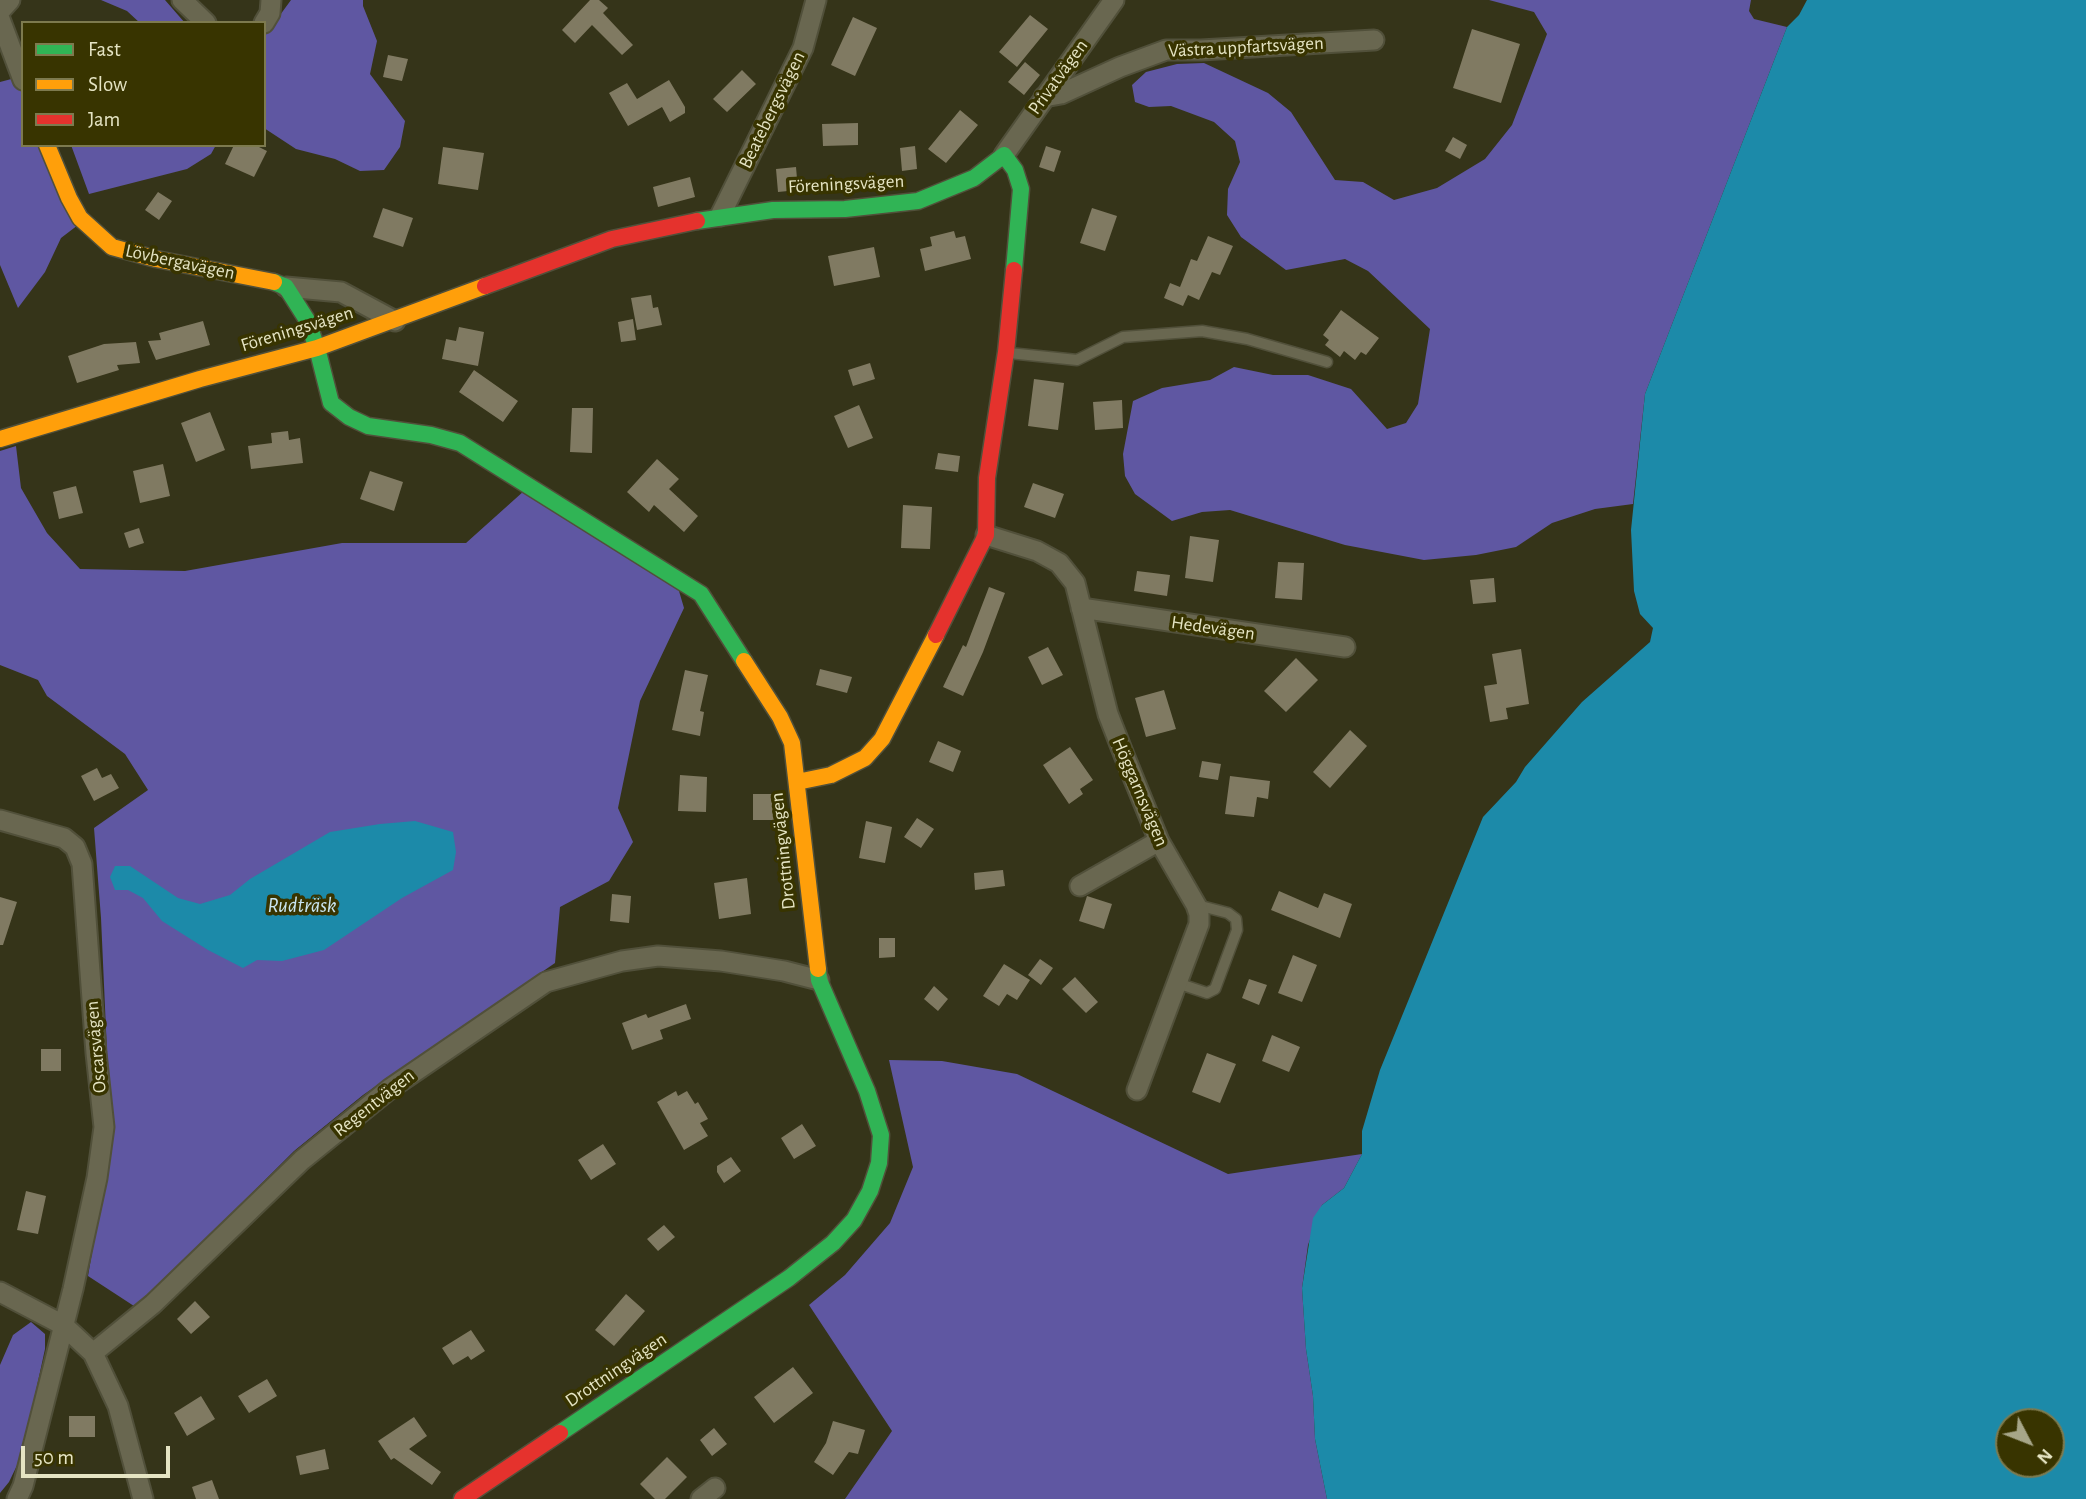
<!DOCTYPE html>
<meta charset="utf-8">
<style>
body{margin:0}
#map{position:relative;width:2086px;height:1499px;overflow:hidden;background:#353419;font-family:"Alegreya Sans",sans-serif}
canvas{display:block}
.legend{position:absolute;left:21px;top:21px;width:245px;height:126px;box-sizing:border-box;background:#383400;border:2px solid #7d7a4e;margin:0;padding:9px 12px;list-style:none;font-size:21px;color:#e5e4c3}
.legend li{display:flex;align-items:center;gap:14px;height:35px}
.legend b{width:35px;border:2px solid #7d7a4e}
.north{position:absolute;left:1995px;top:1408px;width:70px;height:70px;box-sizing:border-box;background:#383400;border:2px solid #7d7a4e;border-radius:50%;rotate:132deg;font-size:19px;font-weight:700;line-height:28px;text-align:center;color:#e5e4c3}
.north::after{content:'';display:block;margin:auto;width:24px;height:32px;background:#a7a688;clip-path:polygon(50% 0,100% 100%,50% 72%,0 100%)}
.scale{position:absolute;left:21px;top:1446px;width:149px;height:32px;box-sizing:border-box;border:4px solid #e5e4c3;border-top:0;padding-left:9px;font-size:21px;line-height:24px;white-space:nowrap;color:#e5e4c3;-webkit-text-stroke:5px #383400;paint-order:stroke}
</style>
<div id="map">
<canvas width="2086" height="1499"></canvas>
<ul class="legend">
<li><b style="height:9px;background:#30b455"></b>Fast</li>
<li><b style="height:9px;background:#ff9f0a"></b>Slow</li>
<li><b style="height:9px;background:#e5322d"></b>Jam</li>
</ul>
<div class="north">N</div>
<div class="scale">50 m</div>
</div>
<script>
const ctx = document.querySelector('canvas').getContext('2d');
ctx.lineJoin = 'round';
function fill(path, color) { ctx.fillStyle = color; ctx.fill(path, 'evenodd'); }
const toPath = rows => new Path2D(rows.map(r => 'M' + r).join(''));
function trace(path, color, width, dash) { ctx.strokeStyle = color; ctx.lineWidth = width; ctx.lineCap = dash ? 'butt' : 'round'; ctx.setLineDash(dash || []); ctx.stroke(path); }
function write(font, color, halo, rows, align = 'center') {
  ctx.font = font + ' "Alegreya Sans",sans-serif'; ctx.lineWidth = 7; ctx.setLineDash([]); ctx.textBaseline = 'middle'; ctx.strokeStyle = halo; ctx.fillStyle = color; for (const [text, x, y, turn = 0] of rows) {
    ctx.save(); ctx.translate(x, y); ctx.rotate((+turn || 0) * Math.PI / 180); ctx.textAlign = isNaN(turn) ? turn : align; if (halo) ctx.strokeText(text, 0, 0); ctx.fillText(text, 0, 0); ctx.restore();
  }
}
fill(toPath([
 [101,0,165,0,185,23,140,23,127,11],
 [291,0,363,0,363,6,377,41,370,74,405,121,400,147,384,170,360,171,335,159,296,149,264,128,264,37],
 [1489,0,1751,0,1749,11,1754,19,1787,27,1645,394,1633,504,1595,509,1552,523,1516,547,1476,555,1424,560,1345,545,1230,510,1202,512,1172,521,1135,494,1125,476,1123,454,1133,401,1162,388,1210,380,1234,367,1273,375,1308,375,1351,389,1387,429,1406,423,1418,404,1430,329,1368,271,1345,259,1286,270,1241,237,1227,215,1228,189,1240,162,1235,141,1214,122,1171,106,1149,107,1135,102,1132,85,1146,72,1177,64,1204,63,1268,93,1291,112,1335,180,1363,182,1394,200,1437,188,1485,159,1512,125,1547,34,1534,12],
 [19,77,23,89,23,145,38,145,78,225,61,238,45,272,18,308,0,265,0,82],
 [71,145,216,145,211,154,187,169,89,194],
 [16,446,21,488,47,533,80,569,185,571,342,543,466,543,534,482,674,574,684,608,640,701,618,808,633,842,609,881,560,907,555,963,363,1095,294,1151,137,1308,88,1276,111,1141,101,918,94,828,148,790,125,754,47,696,38,680,0,665,0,451],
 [889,1060,942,1061,1017,1074,1228,1174,1362,1154,1344,1188,1322,1205,1308,1245,1302,1288,1306,1349,1313,1396,1315,1439,1327,1499,845,1499,892,1431,809,1305,845,1275,890,1223,913,1167],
 [31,1322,45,1334,45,1349,22,1455,9,1482,0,1493,0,1365,13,1335]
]), '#5f57a2');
fill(toPath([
 [1807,0,2086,0,2086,1499,1327,1499,1315,1439,1313,1396,1306,1349,1302,1288,1313,1218,1322,1205,1344,1188,1362,1154,1362,1131,1380,1070,1483,817,1516,782,1525,767,1582,702,1650,642,1653,628,1640,614,1634,591,1631,530,1645,394,1787,27,1799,15],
 [2051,1422,2051,1464,2009,1464,2009,1422],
 [415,821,453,832,456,852,453,870,402,898,324,950,282,961,257,960,243,968,208,950,162,921,143,898,128,890,115,890,110,877,115,866,130,866,178,898,200,904,230,895,250,879,330,832,380,824]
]), '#1c8aa9');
fill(toPath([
 [590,0,599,0,608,8,603,13,633,45,622,55,592,25,575,43,562,30],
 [1030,15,1048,29,1017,67,999,52],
 [853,17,877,28,855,76,831,65],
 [1472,29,1520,44,1501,103,1453,88],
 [388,55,408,59,402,81,383,77],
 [1025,62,1040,75,1024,95,1008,82],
 [742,70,756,84,727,112,713,99],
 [669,80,685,107,685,113,670,122,662,107,628,126,609,93,627,83,637,99],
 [960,110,978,125,946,163,928,149],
 [858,123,858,145,823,146,822,124],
 [1453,137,1467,145,1460,159,1445,151],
 [234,145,255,145,267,151,254,177,225,164],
 [915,146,917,169,902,171,900,148],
 [1046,146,1061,151,1054,172,1039,167],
 [443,147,484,153,478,190,438,184],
 [796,167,798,190,778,192,776,169],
 [690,177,695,197,658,207,653,187],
 [158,192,172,201,159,220,145,210],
 [383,208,413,218,403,247,373,237],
 [1092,208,1117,216,1105,251,1080,243],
 [954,231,956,238,965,236,971,259,925,271,920,249,932,246,930,237],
 [1208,236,1233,246,1220,275,1212,272,1199,300,1188,295,1183,306,1164,298,1170,283,1180,287,1191,259,1197,261],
 [874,247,880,277,834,286,828,256],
 [651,295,653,308,658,307,662,325,637,330,631,298],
 [1341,310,1379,338,1366,355,1361,352,1355,360,1344,351,1340,357,1325,345,1329,340,1323,335],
 [633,319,636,340,621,342,618,322],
 [203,321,210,345,156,360,148,341,161,340,159,333],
 [459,327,484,332,478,366,442,359,446,339,456,341],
 [136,342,140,363,117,365,119,370,77,383,68,356,104,344],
 [870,363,875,379,853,386,848,370],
 [474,370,518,401,503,422,459,392],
 [1034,379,1064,383,1058,430,1028,426],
 [1122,400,1123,428,1095,430,1093,402],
 [859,405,873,438,848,448,834,416],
 [572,408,593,408,592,453,570,452],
 [210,412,225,450,196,462,181,423],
 [288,431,289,440,300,438,303,463,251,469,248,446,272,443,271,433],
 [938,453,960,456,958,472,935,469],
 [657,459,679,479,669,489,698,516,684,532,654,505,649,512,627,492],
 [163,464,170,496,140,503,133,471],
 [370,471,403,482,394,511,360,499],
 [1033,483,1064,494,1055,518,1024,507],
 [76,486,83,513,59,519,53,492],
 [903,505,932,507,930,549,901,548],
 [139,528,144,543,129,548,124,533],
 [1190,536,1219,540,1213,582,1185,578],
 [1278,562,1304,563,1302,600,1275,598],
 [1137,571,1170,575,1167,596,1134,591],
 [1494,578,1496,602,1473,604,1470,580],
 [989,587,1005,593,983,652,963,696,943,687,963,645,966,647],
 [1048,647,1063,675,1042,685,1028,657],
 [1521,649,1529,704,1506,708,1508,719,1490,722,1484,686,1497,684,1492,654],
 [1296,658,1318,680,1286,712,1264,691],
 [820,669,852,677,847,693,816,685],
 [685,670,708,675,700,711,704,712,700,736,672,730],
 [1164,690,1176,729,1146,737,1135,698],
 [1350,730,1367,746,1330,788,1313,772],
 [938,741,961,751,953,772,929,762],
 [1070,747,1093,780,1080,789,1083,794,1069,804,1043,765],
 [1202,761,1221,764,1218,780,1199,777],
 [97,768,102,778,111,774,119,788,94,801,81,776],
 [680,775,707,777,706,812,678,811],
 [1230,776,1270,781,1268,799,1257,797,1254,817,1225,814],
 [753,794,776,794,775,820,753,820],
 [917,818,934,829,921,848,904,837],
 [866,821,892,827,885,863,859,858],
 [1003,870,1005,886,975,890,974,873],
 [747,878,751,914,719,919,714,883],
 [1279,891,1318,908,1324,893,1352,904,1340,938,1271,910],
 [612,894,631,896,629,923,610,921],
 [1087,896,1112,904,1104,929,1079,921],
 [0,897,17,902,3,945,0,945],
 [879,938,895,938,895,957,879,958],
 [1293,955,1317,965,1302,1002,1278,993],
 [1040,959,1053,968,1041,985,1028,975],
 [1004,964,1030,980,1017,1000,1007,994,999,1006,983,996],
 [1075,977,1098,1002,1086,1013,1062,989],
 [1249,979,1267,985,1259,1005,1242,998],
 [934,986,948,999,938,1011,924,999],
 [686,1004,691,1019,660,1030,663,1039,632,1050,622,1023,646,1014,648,1018],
 [1272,1035,1300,1047,1289,1072,1262,1061],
 [41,1049,61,1049,61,1071,41,1071],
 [1207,1053,1236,1064,1220,1103,1192,1092],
 [676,1091,678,1096,687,1091,695,1104,698,1102,708,1119,700,1123,708,1136,684,1150,657,1102],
 [802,1124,816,1146,794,1159,781,1138],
 [603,1144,616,1164,591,1180,578,1160],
 [731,1157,741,1171,724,1183,717,1172,717,1166],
 [26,1191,46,1196,38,1234,17,1230],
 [664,1225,675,1237,658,1251,647,1239],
 [626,1294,645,1311,614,1346,595,1330],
 [195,1301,210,1317,191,1334,177,1319],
 [471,1330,485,1351,471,1360,468,1356,453,1365,442,1348],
 [793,1367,813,1393,774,1423,754,1397],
 [267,1379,277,1396,249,1413,238,1396],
 [201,1396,215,1419,187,1436,174,1413],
 [69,1416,95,1416,95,1437,69,1437],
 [414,1417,427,1436,409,1449,441,1472,432,1485,394,1458,391,1460,378,1441],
 [833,1421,865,1430,858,1454,849,1452,833,1475,814,1462,826,1443],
 [714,1428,727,1444,712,1456,700,1440],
 [325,1449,329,1469,300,1475,296,1456],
 [667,1457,687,1477,665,1499,655,1499,640,1484],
 [212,1480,219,1499,196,1499,192,1487]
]), '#807a62');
const lane = toPath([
 [1009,353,1077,360,1123,337,1202,331,1247,339,1327,362],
 [1177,983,1207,993,1215,989,1237,930,1236,919,1228,913,1197,905]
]);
const street = toPath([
 [182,0,206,23],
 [0,11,10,0],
 [0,19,23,80],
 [264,23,270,13,271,0],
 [1044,97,1061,94,1120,67,1166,50,1201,50,1374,40],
 [1004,155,1114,0],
 [720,216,803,48,816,0],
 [286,287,341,292,395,321],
 [986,535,1037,551,1059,563,1075,583,1108,714,1124,755,1159,841,1196,905,1199,914,1199,924,1137,1090],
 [1081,608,1345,647],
 [0,820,64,838,75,847,82,864,96,1053,104,1127,97,1178,73,1289,23,1486,17,1499],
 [1080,886,1159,841],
 [0,1292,63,1325,93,1353,153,1304,302,1160,391,1088,546,982,622,961,658,956,721,961,784,971,819,980],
 [93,1353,118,1406,143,1499],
 [701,1499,715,1488]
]);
const fast = toPath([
 [697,221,773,210,845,209,918,201,974,178,1004,155,1015,170,1021,189,1014,270],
 [274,282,286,287,307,320,317,348,331,403,349,417,368,426,431,435,460,443,701,594,744,661],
 [560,1433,789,1278,833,1243,854,1220,870,1191,879,1163,881,1135,867,1091,819,980,818,969]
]);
const slow = toPath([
 [47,145,69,198,80,218,112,247,156,259,274,282],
 [0,439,200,379,317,348,485,286],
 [744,661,780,717,792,743,818,969],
 [797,782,831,775,865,758,882,739,936,635]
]);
const jam = toPath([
 [485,286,612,239,697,221],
 [936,635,986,535,987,478,1006,352,1014,270],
 [462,1499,560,1433]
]);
trace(lane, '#51503a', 13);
trace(street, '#51503a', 23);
trace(fast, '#51503a', 19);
trace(slow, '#51503a', 19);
trace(jam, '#51503a', 19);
trace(lane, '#696750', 10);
trace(street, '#696750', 19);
trace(fast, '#30b455', 16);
trace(slow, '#ff9f0a', 16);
trace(jam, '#e5322d', 16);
write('19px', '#e5e4c3', '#383400', [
 ["Västra uppfartsvägen",1246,47,-3],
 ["Privatvägen",1058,77,-54],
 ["Beatebergsvägen",772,110,-64],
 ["Föreningsvägen",846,184,-3],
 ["Lövbergavägen",180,262,12],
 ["Föreningsvägen",297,329,-17],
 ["Hedevägen",1213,628,8],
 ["Höggarnsvägen",1140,792,67],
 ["Drottningvägen",783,851,-96],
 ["Oscarsvägen",96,1047,-95],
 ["Regentvägen",374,1103,-38],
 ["Drottningvägen",616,1370,-34]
]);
write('italic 21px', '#c9e5f1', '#383400', [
 ["Rudträsk",302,906]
]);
</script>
